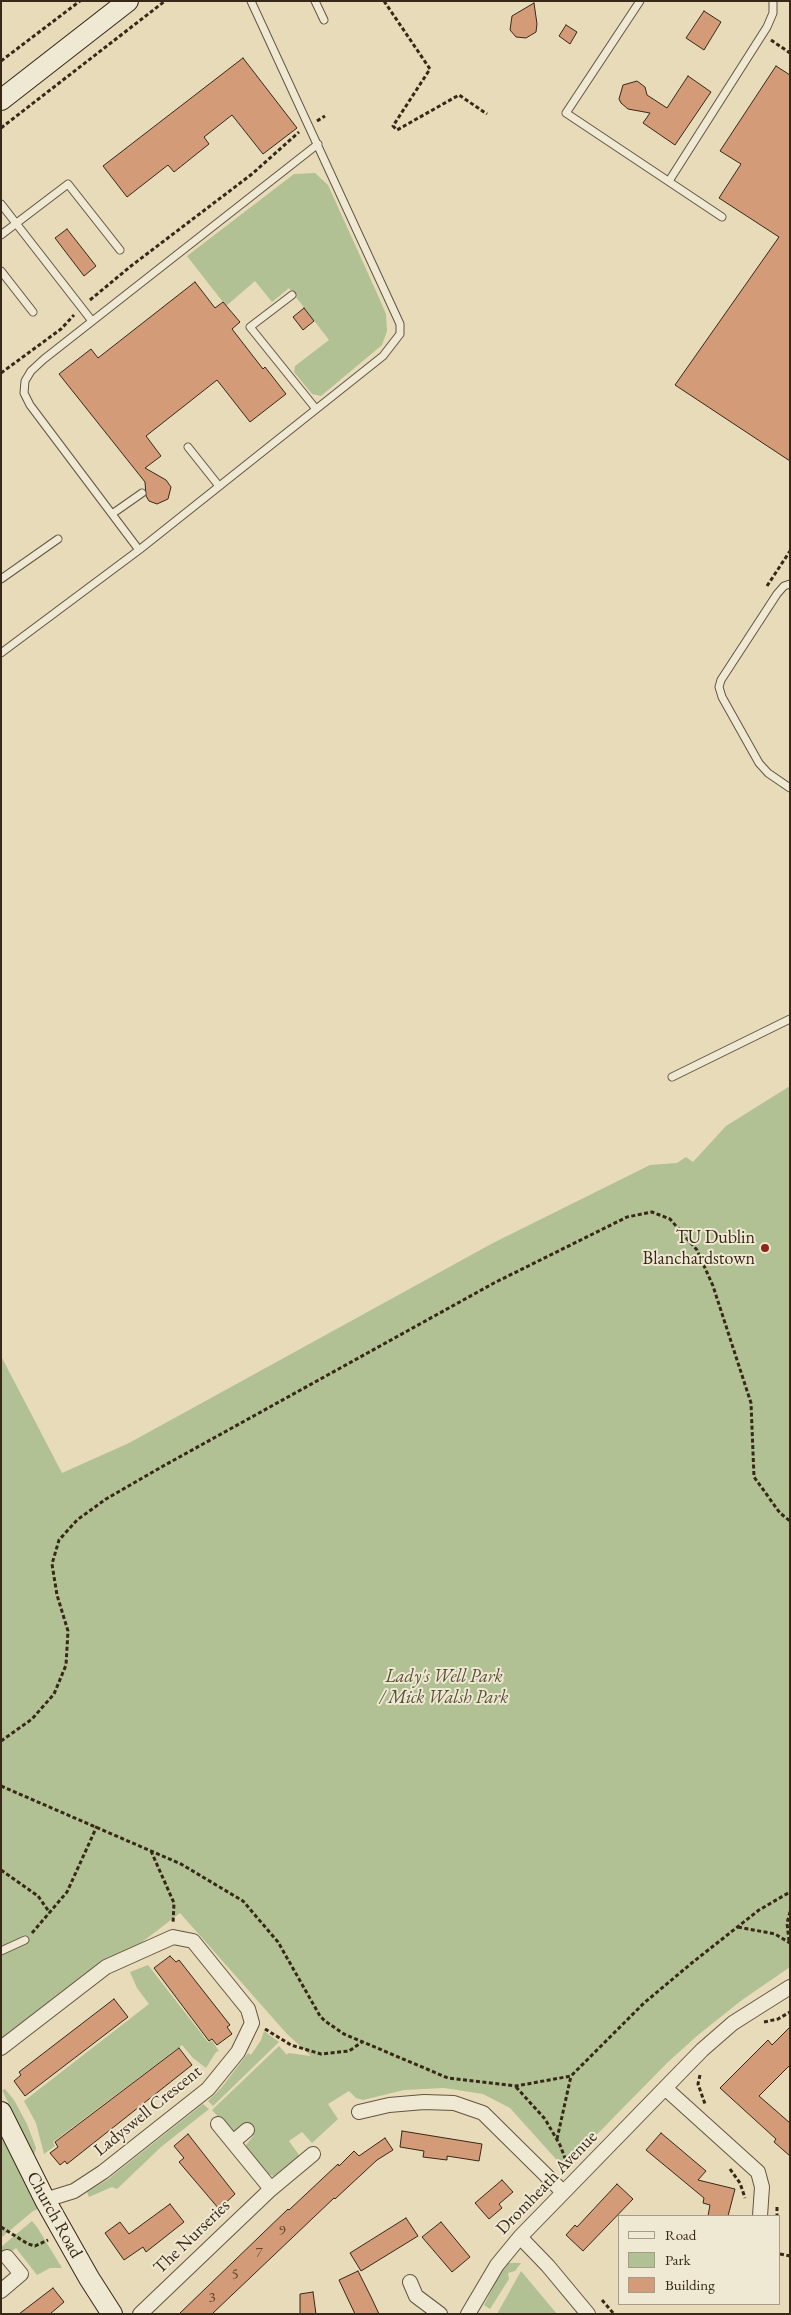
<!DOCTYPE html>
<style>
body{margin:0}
#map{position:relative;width:791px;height:2315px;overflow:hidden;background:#e7dbba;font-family:"EB Garamond",serif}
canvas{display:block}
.frame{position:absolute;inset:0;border:2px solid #372817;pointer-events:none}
.legend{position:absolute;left:618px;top:2215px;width:162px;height:90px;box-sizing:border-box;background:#efe8d2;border:1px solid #a59b87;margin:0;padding:6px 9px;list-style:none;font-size:15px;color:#372817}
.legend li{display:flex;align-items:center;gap:10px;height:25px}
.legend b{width:25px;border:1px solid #a59b87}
</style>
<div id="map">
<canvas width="791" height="2315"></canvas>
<div class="frame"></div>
<ul class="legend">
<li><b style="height:6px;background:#efe8d2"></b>Road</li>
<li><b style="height:14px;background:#b1c193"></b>Park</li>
<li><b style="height:14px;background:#d49b79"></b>Building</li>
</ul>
</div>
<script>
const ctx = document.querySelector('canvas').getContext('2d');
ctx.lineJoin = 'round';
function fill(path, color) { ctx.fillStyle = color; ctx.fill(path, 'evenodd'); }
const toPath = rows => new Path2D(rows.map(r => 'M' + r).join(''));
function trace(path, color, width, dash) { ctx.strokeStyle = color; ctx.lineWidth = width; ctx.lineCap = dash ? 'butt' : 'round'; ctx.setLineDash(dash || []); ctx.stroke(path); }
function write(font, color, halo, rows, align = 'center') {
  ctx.font = font + ' "EB Garamond",serif'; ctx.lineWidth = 4; ctx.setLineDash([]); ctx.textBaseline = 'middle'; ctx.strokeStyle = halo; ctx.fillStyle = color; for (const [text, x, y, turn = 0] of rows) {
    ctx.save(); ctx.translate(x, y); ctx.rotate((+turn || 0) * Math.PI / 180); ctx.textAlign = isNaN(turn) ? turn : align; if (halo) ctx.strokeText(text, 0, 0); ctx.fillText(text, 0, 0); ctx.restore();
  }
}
fill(toPath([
 [315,173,328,185,380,300,386,314,387,331,382,345,321,396,312,394,294,372,295,366,329,340,289,288,272,302,255,281,226,306,187,256,294,174],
 [790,1086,790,1967,742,2000,698,2035,668,2062,564,2168,510,2108,483,2094,444,2088,404,2090,363,2100,356,2098,349,2091,328,2104,338,2119,312,2143,302,2132,289,2141,299,2155,298,2157,274,2176,264,2173,246,2151,246,2145,254,2135,244,2125,238,2130,233,2131,228,2128,212,2110,279,2046,287,2055,288,2053,311,2056,287,2034,180,1913,1,2050,1,1356,62,1473,129,1443,493,1243,650,1165,677,1163,686,1157,693,1162,726,1126],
 [148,1965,208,2042,212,2041,219,2051,216,2052,206,2068,193,2058,182,2045,53,2142,55,2146,44,2154,36,2123,24,2101,149,2004,137,1988,130,1972],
 [264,2031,279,2042,213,2106,208,2101,222,2087,248,2053,251,2055,261,2040],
 [5,2089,14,2100,27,2124,36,2148,34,2155,6,2098,2,2090],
 [1,2102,49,2205,33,2211,1,2238],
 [203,2104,209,2109,161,2147,117,2189,112,2187,89,2197,87,2192,107,2180],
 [32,2221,37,2227,62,2268,50,2268,37,2275,16,2248,1,2260,1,2247],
 [508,2263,521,2263,515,2271,508,2273,509,2279,490,2309,484,2305,501,2272],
 [521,2271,557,2314,497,2314]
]), '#b1c193');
const building = toPath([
 [534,3,537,24,536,32,526,38,516,37,510,30,512,16,534,3],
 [704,11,721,22,704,50,686,38,704,11],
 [566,25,577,32,570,44,559,36,566,25],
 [243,58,297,128,263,154,232,115,204,137,209,144,174,172,168,165,127,197,103,166,243,58],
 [776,66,790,75,790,461,675,385,779,237,719,198,741,164,720,151,776,66],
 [688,76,711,92,675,145,643,123,650,113,628,109,621,103,619,99,623,85,637,81,645,87,647,95,667,108,688,76],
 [67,229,96,266,84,276,55,238,67,229],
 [195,282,215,308,223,302,240,322,232,329,263,369,265,367,286,394,250,422,217,380,146,436,161,456,145,468,166,480,171,487,168,499,157,504,149,501,146,496,145,482,59,374,91,349,98,358,195,282],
 [304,308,314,321,303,330,293,317,304,308],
 [170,1956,176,1962,179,1960,230,2025,227,2027,232,2034,217,2045,212,2039,209,2041,154,1968,170,1956],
 [114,1999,128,2017,25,2096,14,2081,21,2075,19,2072,114,1999],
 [790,2027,790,2065,759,2096,790,2123,790,2156,774,2142,776,2139,720,2088,768,2040,772,2045,790,2027],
 [179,2048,192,2065,67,2164,65,2161,60,2165,50,2153,58,2147,55,2142,179,2048],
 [402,2131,482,2144,479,2161,447,2156,447,2160,423,2157,424,2151,400,2147,402,2131],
 [661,2133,706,2171,698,2180,735,2189,728,2216,708,2216,710,2205,703,2203,704,2198,646,2150,661,2133],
 [188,2134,235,2194,219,2209,179,2162,184,2158,174,2146,188,2134],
 [385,2138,393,2150,377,2160,335,2199,334,2198,212,2314,179,2314,288,2209,289,2210,338,2164,339,2166,354,2151,359,2156,385,2138],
 [502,2180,513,2192,499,2204,502,2208,489,2219,475,2203,502,2180],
 [617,2184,633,2199,583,2251,566,2235,575,2225,577,2227,617,2184],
 [170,2204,184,2222,146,2252,143,2247,124,2260,105,2233,120,2222,129,2234,170,2204],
 [406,2218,418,2236,361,2271,350,2253,406,2218],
 [441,2222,470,2257,452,2272,422,2237,441,2222],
 [358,2271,372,2299,379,2314,355,2314,346,2295,339,2280,358,2271],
 [53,2288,64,2302,50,2314,19,2314,53,2288],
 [313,2292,316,2314,300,2314,300,2294,313,2292]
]);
fill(building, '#d49b79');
trace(building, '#372817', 1);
const lane = toPath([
 [315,1,324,20],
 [640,1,566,113,722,217],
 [669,181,767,27,773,13,773,1],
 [1,204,92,321],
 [1,235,68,184,120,250],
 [1,271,33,312],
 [292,295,250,327,316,409],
 [188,447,219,486],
 [112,514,142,493],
 [139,550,30,405,24,393,25,381,31,371,44,359,318,144],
 [1,579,58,539],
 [790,584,784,586,777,594,721,680,719,687,722,697,759,763,768,773,790,788],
 [1,653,139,550,383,356,400,334,400,324,251,1],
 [672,1077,790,1019],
 [1,1951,25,1940]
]);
const street = toPath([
 [1,2048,106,1967,173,1937,193,1941,248,2009,252,2023,238,2052,208,2089,103,2172,74,2191,45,2200],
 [665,2088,758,2172,762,2187,760,2216],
 [359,2112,389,2105,424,2102,454,2103,483,2113,563,2192],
 [218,2124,271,2189,313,2154],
 [233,2142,247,2130],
 [520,2237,548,2266,588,2314],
 [410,2282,416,2296,440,2314],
 [1,2291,21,2274,7,2257],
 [140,2314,271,2189],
 [468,2314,497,2265,520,2237,702,2050,733,2023,790,1987]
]);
const secondary = toPath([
 [1,100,128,1],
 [1,2112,45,2200,89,2278,112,2314]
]);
trace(lane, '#635540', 9);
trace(street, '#635540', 16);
trace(secondary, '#372817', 22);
trace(toPath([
 [384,1,430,69,393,126,397,130,459,95,487,114],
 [771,40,790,53],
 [1,61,80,1],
 [317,121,325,116],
 [1,128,165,1],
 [90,300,131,266,252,174,299,132],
 [1,373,61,329,74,315],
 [767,586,790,551],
 [1,1741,32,1719,54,1694,66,1665,68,1631,57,1595,52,1564,59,1540,77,1520,106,1499,165,1465,494,1283,627,1217,652,1212,670,1219,697,1250,713,1286,751,1403,754,1477,780,1513,790,1521],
 [1,1786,181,1864,243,1901,278,1942,320,2016,325,2021,344,2034,448,2078,516,2086,571,2076,644,2003,693,1962,759,1910,790,1892],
 [151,1851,174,1903,173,1924],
 [1,1870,38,1896,50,1913],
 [738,1927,775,1934,790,1943],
 [32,1933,67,1892,97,1826],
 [789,1941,787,1923,790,1912],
 [764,2022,778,2019,790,2012],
 [265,2029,291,2045,321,2054,349,2051,362,2042],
 [700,2075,698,2084,705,2104],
 [516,2087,545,2119,560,2145,568,2166],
 [557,2139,571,2076],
 [730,2169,740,2183,745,2198],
 [777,2207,777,2216],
 [1,2227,28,2244,35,2246,48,2240],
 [780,2254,790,2256],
 [602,2300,614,2314]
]), '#372817', 3, [4, 2.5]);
trace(lane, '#efe8d2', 7);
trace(street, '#efe8d2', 14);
trace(secondary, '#efe8d2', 20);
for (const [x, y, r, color] of [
 [765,1248,5,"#8f2418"]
]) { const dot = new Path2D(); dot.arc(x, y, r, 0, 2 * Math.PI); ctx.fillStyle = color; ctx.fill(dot); trace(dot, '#efe8d2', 2); }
write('15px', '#5e4530', null, [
 ["9",282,2231],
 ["7",259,2253],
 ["5",235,2275],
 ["3",212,2298]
]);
write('18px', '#372817', '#efe8d2', [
 ["TU Dublin",755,1238],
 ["Blanchardstown",755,1259]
], 'right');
write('italic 18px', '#564e36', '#efe8d2', [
 ["Lady's Well Park",444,1677],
 ["/ Mick Walsh Park",444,1698]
]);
write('18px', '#372817', '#efe8d2', [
 ["Ladyswell Crescent",148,2111,-39],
 ["Dromheath Avenue",547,2183,-46],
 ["Church Road",54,2215,61],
 ["The Nurseries",192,2237,-44]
]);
</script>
